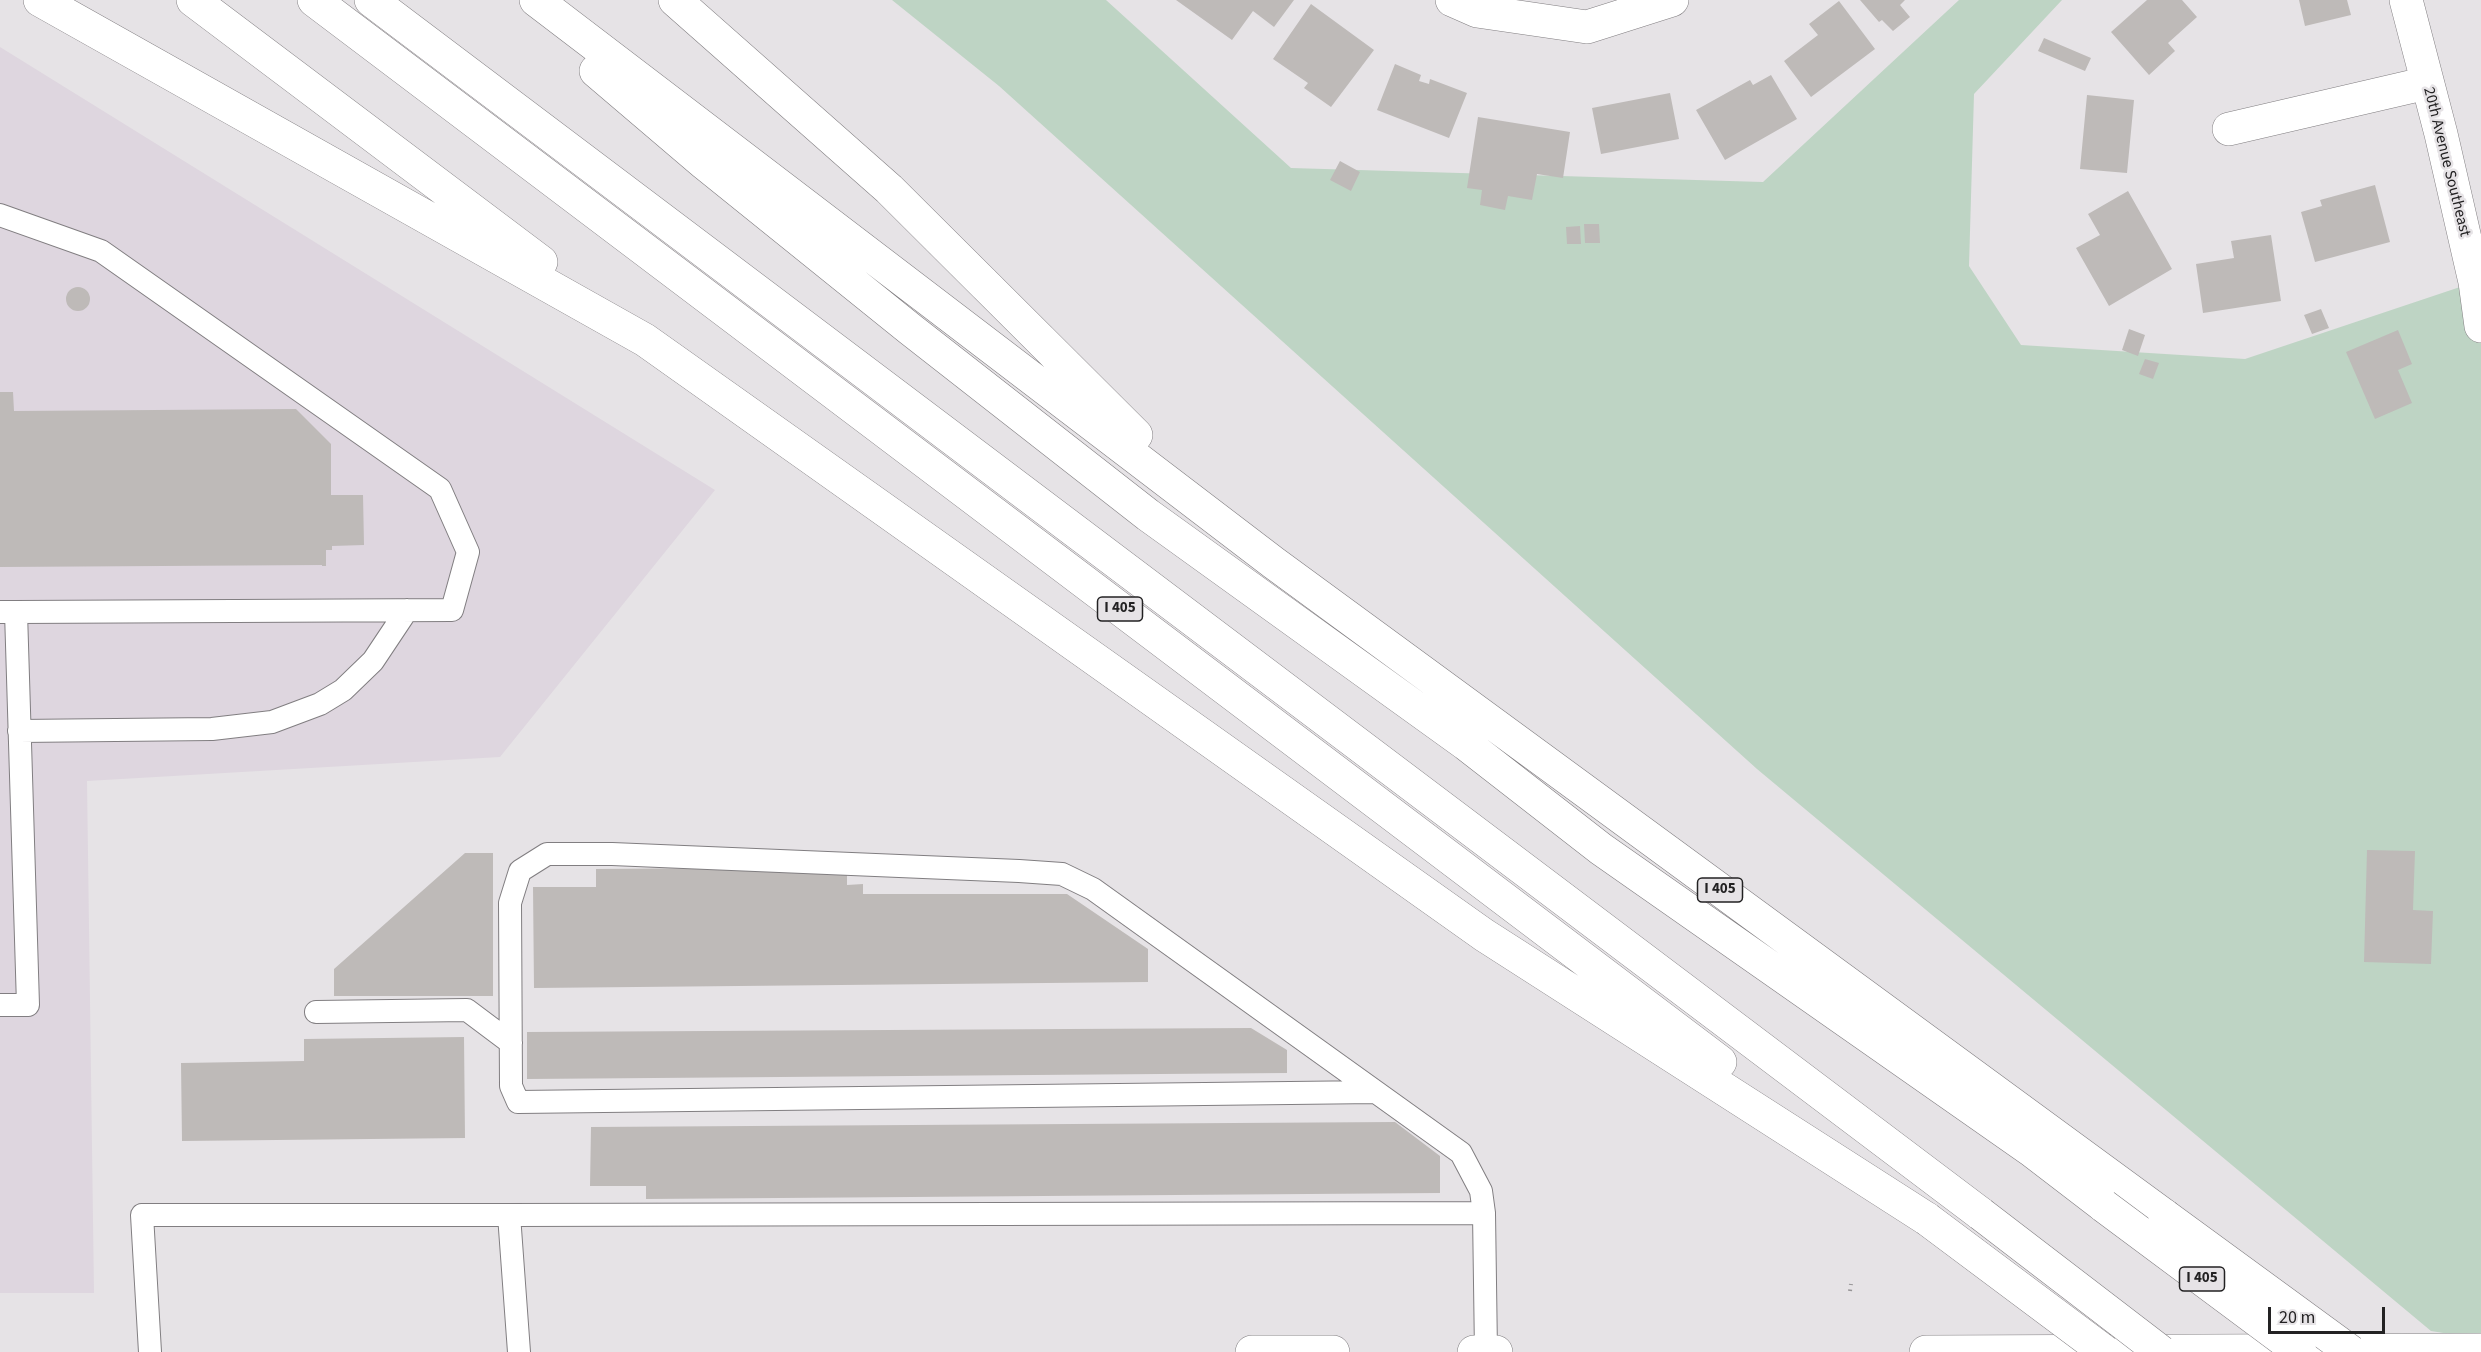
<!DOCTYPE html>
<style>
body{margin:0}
#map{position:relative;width:2481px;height:1352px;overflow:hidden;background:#e6e3e6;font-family:"Source Sans 3",sans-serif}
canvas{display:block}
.scale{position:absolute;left:2268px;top:1307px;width:117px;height:27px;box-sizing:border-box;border:3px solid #232223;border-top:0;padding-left:8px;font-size:18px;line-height:21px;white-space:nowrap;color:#232223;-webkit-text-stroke:4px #e6e3e6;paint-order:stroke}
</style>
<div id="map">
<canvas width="2481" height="1352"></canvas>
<div class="scale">20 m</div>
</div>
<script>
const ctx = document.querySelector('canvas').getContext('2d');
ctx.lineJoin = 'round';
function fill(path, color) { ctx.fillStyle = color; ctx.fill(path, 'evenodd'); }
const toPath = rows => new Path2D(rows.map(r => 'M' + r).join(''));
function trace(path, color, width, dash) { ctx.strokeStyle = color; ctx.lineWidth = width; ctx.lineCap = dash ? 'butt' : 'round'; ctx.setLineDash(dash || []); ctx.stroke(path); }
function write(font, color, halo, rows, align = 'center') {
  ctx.font = font + ' "Source Sans 3",sans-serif'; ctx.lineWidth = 5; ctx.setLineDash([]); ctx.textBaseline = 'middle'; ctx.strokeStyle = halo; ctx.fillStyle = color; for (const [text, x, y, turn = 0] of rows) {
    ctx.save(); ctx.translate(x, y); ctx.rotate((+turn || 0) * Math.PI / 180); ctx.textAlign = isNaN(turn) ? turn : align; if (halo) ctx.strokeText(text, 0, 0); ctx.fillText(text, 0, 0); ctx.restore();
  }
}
fill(toPath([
 [0,47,715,490,500,757,87,781,94,1293,0,1293]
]), '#ded6df');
fill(toPath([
 [892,0,1106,0,1291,168,1763,182,1959,0,2062,0,1974,94,1969,266,2021,345,2245,359,2475,282,2481,326,2481,1339,2431,1331,1757,769,999,86]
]), '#bed4c4');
fill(toPath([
 [1176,0,1294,0,1274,27,1253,11,1232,40],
 [1860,0,1905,0,1900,5,1910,17,1893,31,1882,20,1879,22],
 [2147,0,2182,0,2197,17,2168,43,2175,51,2149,75,2111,32],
 [2299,0,2347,0,2351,15,2305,26],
 [1839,1,1875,49,1811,97,1784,61,1818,35,1809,24],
 [1311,4,1374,50,1331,107,1304,88,1308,83,1273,59],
 [2044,38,2091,58,2085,71,2038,51],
 [1395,64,1421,75,1419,81,1429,84,1430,79,1467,93,1449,138,1377,110],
 [1771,75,1797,119,1725,160,1696,110,1750,80,1753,85],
 [1670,93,1679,139,1601,154,1592,108],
 [2087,95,2134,100,2127,173,2080,169],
 [1478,117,1570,132,1563,178,1537,174,1532,200,1508,196,1505,210,1480,205,1482,190,1467,188],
 [1340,161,1360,172,1351,191,1330,180],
 [2375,185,2390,242,2315,262,2301,212,2322,206,2320,200],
 [2128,191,2172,269,2109,306,2076,248,2100,235,2088,214],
 [1584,224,1599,224,1600,243,1585,243],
 [1580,226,1581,244,1567,244,1566,227],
 [2271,235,2281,301,2203,313,2196,264,2234,258,2231,241],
 '66 299a12 12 0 1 1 24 0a12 12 0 1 1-24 0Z',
 [2321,309,2329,328,2312,334,2304,315],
 [2129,329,2145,335,2138,356,2122,350],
 [2398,330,2412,364,2398,370,2412,403,2375,419,2346,352],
 [2145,359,2159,363,2153,379,2139,374],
 [0,392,13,392,14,411,296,409,331,444,331,495,363,495,364,545,332,546,332,550,326,550,326,566,322,566,322,565,0,567],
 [2367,850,2415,851,2413,910,2433,911,2431,964,2364,962],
 [465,853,493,853,493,996,334,996,334,969],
 [847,867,847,885,863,884,863,894,1067,894,1148,949,1148,982,534,988,533,887,596,887,596,869],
 [1251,1028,1287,1050,1287,1073,527,1079,527,1032],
 [464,1037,465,1138,182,1141,181,1063,304,1061,304,1039],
 [1395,1122,1440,1156,1440,1193,646,1199,646,1186,590,1186,591,1127]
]), '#bebab8');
const lane = toPath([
 [0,215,101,251,440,489,468,552,452,610,16,612],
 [0,612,16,612,28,1005,0,1005],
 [19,731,212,729,272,722,320,704,343,690,373,661,407,610],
 [316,1012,467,1010,511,1043],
 [1376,1092,518,1102,511,1086,510,903,520,871,547,854,612,854,1019,871,1062,874,1093,889,1461,1153,1481,1191,1484,1213],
 [509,1215,1484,1213,1486,1352],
 [150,1352,142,1215,509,1215,519,1352]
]);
const street = toPath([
 [1452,0,1477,11,1587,27,1672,0],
 [2406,0,2441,134,2475,282,2481,326],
 [2229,129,2427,83]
]);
const secondary = toPath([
 [1252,1352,1333,1352],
 [1474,1352,1496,1352],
 [1926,1352,2481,1350]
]);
const highway = toPath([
 [40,0,645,340,1484,935,1927,1219],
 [193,0,541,262],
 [314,0,1720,1062],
 [371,0,1981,1214],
 [536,0,1274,563,2165,1216],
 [675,0,889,189,1136,435],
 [596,71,704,163,910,329,1148,515,1466,744,1601,849,2031,1150,2104,1206]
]);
trace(lane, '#817e81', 24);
trace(street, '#817e81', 34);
trace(secondary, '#817e81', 34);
trace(highway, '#817e81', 34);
trace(toPath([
 [1850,1291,1851,1284]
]), '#979597', 4, [1.5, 4.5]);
trace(lane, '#fff', 22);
trace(street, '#fff', 33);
trace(secondary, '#fff', 33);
trace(highway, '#fff', 33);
const highwayBridge = toPath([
 [2104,1206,2300,1352],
 [1981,1214,2161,1352],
 [2165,1216,2351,1352],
 [1927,1219,2105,1352]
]);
trace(highwayBridge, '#817e81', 34, []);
trace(highwayBridge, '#fff', 33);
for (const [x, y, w] of [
 [1120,609,45],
 [1720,890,45],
 [2202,1279,45]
]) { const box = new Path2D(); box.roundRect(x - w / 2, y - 12, w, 24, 4.5); ctx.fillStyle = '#e6e3e6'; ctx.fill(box); trace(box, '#232223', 1.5); }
write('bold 15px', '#232223', null, [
 ["I 405",1120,609],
 ["I 405",1720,890],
 ["I 405",2202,1279]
]);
write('16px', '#232223', '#e6e3e6', [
 ["20th Avenue Southeast",2446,162,76]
]);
</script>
